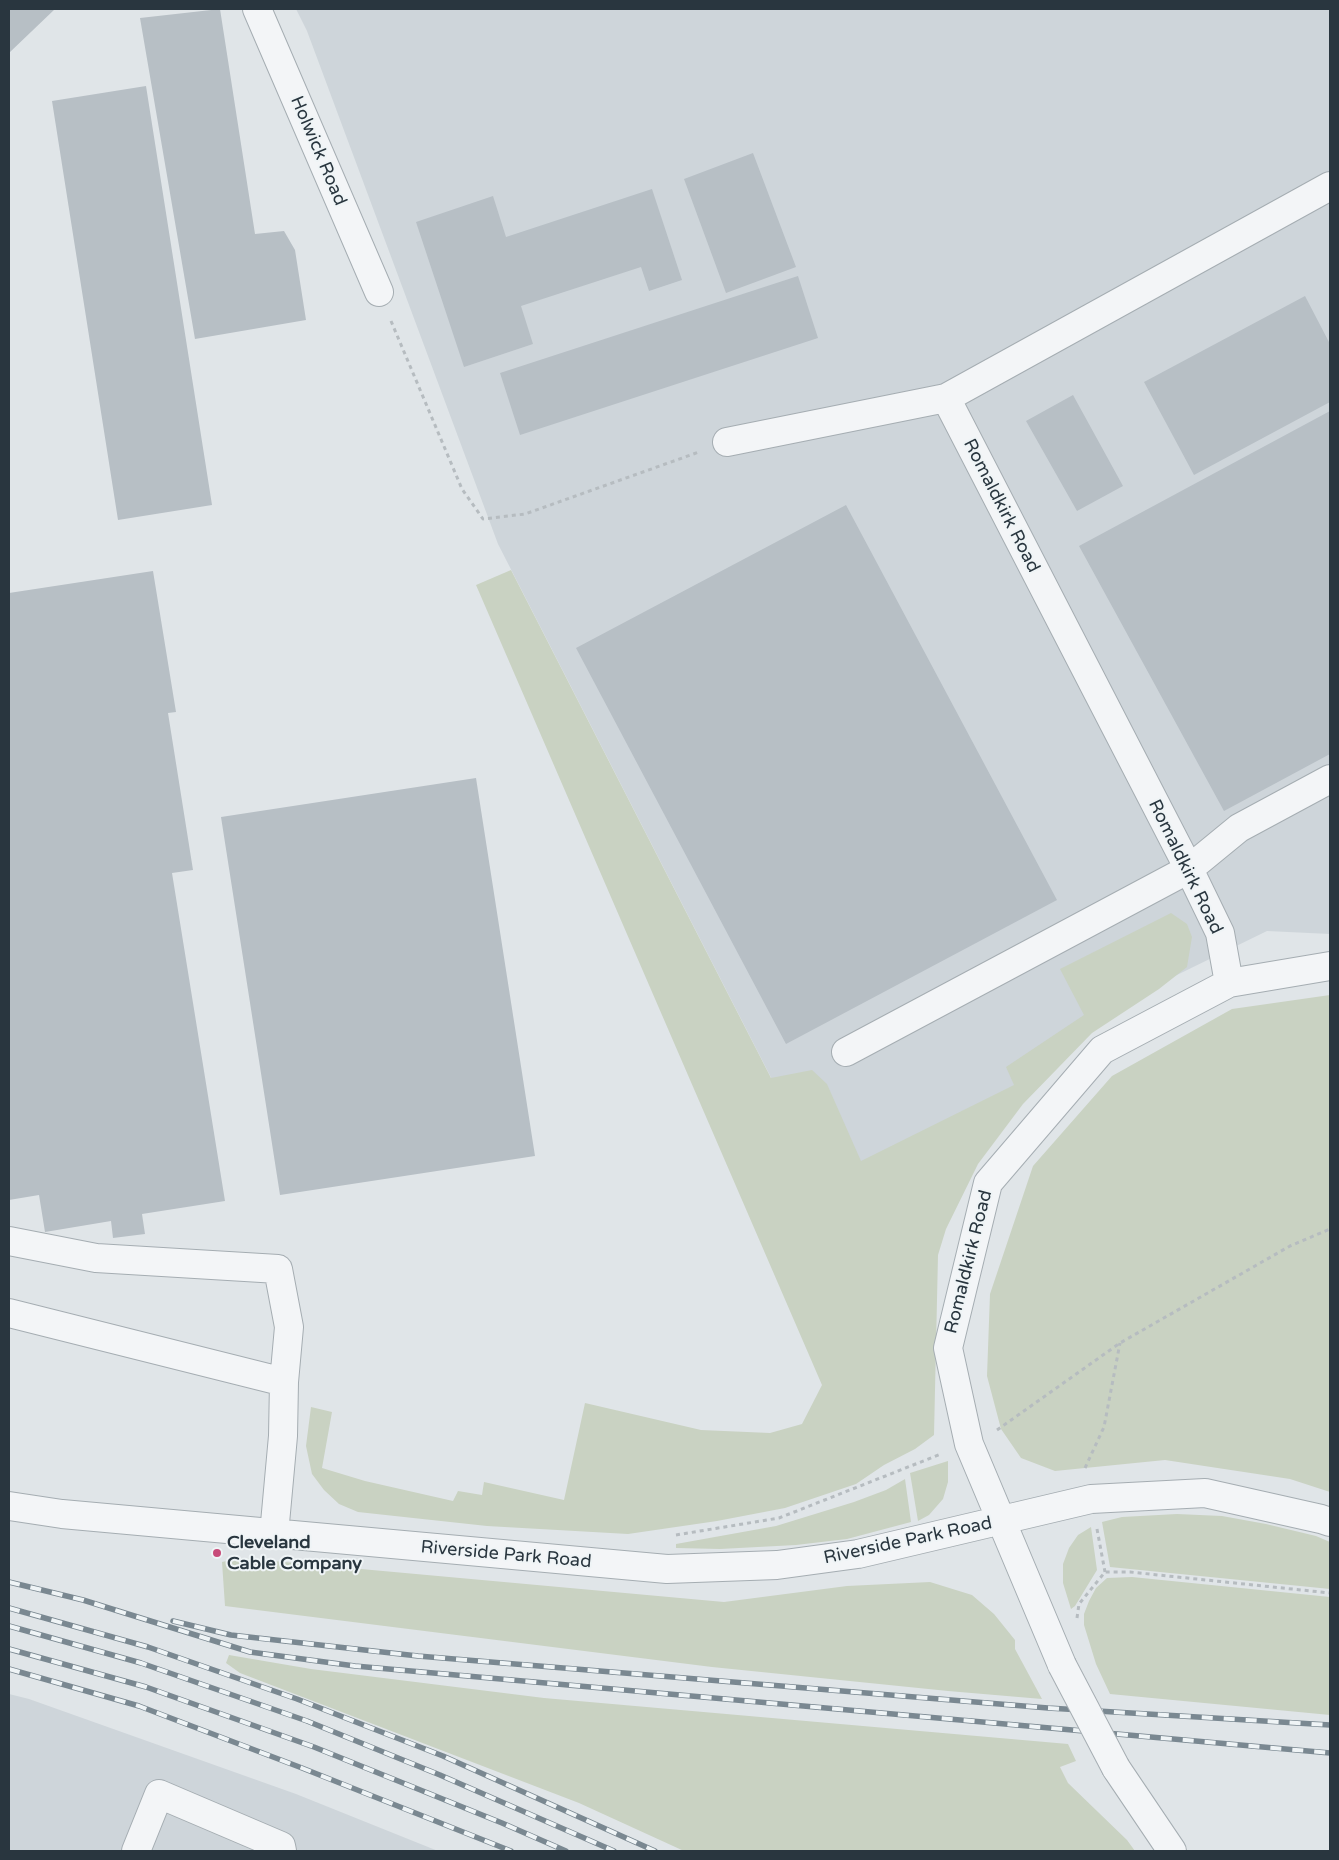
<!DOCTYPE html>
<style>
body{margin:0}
#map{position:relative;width:1339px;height:1860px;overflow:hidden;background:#e0e5e8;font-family:"Varela Round",sans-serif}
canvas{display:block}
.frame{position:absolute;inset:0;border:10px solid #29363f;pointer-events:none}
</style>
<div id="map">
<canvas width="1339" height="1860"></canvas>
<div class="frame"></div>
</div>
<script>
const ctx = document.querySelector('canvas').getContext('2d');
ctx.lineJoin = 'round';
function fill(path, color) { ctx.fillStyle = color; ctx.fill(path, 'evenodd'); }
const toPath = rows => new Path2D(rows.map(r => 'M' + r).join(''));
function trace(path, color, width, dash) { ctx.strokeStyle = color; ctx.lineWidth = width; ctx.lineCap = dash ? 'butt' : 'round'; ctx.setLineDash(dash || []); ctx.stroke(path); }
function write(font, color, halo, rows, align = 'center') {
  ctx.font = font + ' "Varela Round",sans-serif'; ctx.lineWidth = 4; ctx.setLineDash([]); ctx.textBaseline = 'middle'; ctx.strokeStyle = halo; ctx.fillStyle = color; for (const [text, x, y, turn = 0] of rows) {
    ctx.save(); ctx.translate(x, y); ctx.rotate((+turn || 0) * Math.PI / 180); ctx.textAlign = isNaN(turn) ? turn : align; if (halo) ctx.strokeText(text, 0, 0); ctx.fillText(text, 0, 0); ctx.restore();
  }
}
fill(toPath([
 [296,9,1330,9,1330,934,1267,931,1095,1015,915,1185,848,1228,498,544,307,31],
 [9,1694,29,1699,296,1794,438,1851,9,1851]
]), '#ced5da');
fill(toPath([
 [511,570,771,1078,812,1070,827,1084,861,1161,1014,1085,1006,1067,1084,1015,1060,969,1171,913,1187,924,1192,937,1187,967,1159,989,1092,1033,1023,1104,978,1164,946,1229,938,1255,934,1435,915,1449,884,1465,856,1484,785,1508,717,1521,628,1534,487,1526,358,1512,339,1504,324,1490,312,1474,306,1446,311,1407,332,1412,322,1468,365,1481,453,1501,458,1491,482,1495,484,1482,564,1500,585,1403,701,1430,770,1433,802,1424,822,1385,476,585],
 [1330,995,1330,1492,1290,1479,1165,1460,1055,1471,1021,1458,1001,1429,987,1376,990,1294,1033,1166,1112,1076,1232,1009],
 [948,1461,948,1482,943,1499,929,1515,918,1521,910,1473],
 [905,1479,911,1522,847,1539,796,1545,720,1549,676,1548,676,1544,776,1526,854,1502,886,1490],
 [1177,1514,1222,1516,1266,1524,1316,1536,1330,1542,1330,1589,1110,1567,1102,1522,1122,1517],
 [1091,1527,1097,1570,1075,1606,1071,1609,1063,1583,1063,1564,1069,1548,1078,1535],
 [240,1558,724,1602,847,1586,930,1582,972,1595,994,1614,1015,1640,1015,1649,1042,1699,948,1691,712,1667,225,1606,222,1562],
 [1132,1577,1330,1597,1330,1715,1110,1694,1096,1664,1084,1625,1084,1614,1089,1601,1096,1588,1107,1578],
 [229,1655,311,1669,544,1698,1068,1744,1076,1761,1060,1767,1068,1783,1127,1840,1135,1851,684,1851,579,1803,240,1673,226,1663]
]), '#c9d2c2');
fill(toPath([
 [9,9,55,9,9,53],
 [220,9,255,234,284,231,295,250,306,320,195,339,140,18],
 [146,86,212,505,118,520,52,101],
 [753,153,796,267,726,293,684,179],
 [652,189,682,280,649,291,641,267,521,306,533,344,464,367,416,222,493,196,506,237],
 [798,276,818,338,520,435,500,373],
 [1305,296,1330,344,1330,402,1194,475,1144,382],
 [1073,395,1123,486,1077,511,1026,421],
 [1330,411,1330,754,1224,811,1079,546],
 [846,505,1057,900,786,1044,576,648],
 [153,571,176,712,168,713,193,870,172,873,225,1201,142,1214,145,1234,113,1238,111,1221,45,1232,39,1195,9,1200,9,593],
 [476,778,535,1156,280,1195,221,817]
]), '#b7bfc5');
const minor = toPath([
 [257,9,379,292],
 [946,398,1189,869,1220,933,1229,983,1102,1050,988,1183,948,1348,969,1444,1062,1665],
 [727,442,946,398,1330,186],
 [1229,983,1330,966],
 [846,1052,1189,869,1239,828,1330,779],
 [9,1241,96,1258,278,1269,289,1327,284,1382,283,1436,274,1534],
 [9,1313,284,1382],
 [9,1506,62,1514,667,1569,777,1565,858,1554,1091,1499,1205,1493,1321,1519,1330,1522],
 [1116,1768,1172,1851],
 [136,1851,159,1794,281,1846,282,1851]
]);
trace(minor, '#a5adb2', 30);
trace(toPath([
 [391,321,462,489,483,519,525,514,699,452],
 [997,1430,1120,1343,1290,1246,1330,1229],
 [1085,1468,1104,1427,1120,1343],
 [1097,1529,1105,1572],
 [676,1535,779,1518,941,1454],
 [1077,1618,1079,1604,1105,1572,1130,1572,1330,1593]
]), '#b6bcc0', 3, [4, 4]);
trace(minor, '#f3f5f7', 28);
const rail = toPath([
 [9,1582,83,1600,250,1652,355,1666,1330,1753],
 [9,1608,148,1647,297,1699,443,1756,655,1851],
 [173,1621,231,1635,418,1656,1048,1708,1330,1725],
 [9,1626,141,1663,307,1721,440,1775,614,1851],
 [9,1649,146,1687,314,1747,502,1823,566,1851],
 [9,1669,139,1706,302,1768,511,1851]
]);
trace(rail, '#7a8891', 5.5);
trace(rail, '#eff4f6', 4, [11]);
const minorBridge = toPath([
 [1062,1665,1116,1768]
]);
trace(minorBridge, '#a5adb2', 30, []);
trace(minorBridge, '#f3f5f7', 28);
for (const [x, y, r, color] of [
 [217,1553,5,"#c74b79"]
]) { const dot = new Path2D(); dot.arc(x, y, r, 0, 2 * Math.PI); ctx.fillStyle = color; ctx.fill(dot); trace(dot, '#eff4f6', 2); }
write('18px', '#29363f', '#eff4f6', [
 ["Holwick Road",318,151,67],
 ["Romaldkirk Road",1001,506,63],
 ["Romaldkirk Road",1185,867,64],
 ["Romaldkirk Road",969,1262,-76],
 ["Riverside Park Road",908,1541,-12],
 ["Riverside Park Road",506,1555,5]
]);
write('bold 18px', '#29363f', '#eff4f6', [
 ["Cleveland",227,1543],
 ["Cable Company",227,1564]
], 'left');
</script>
